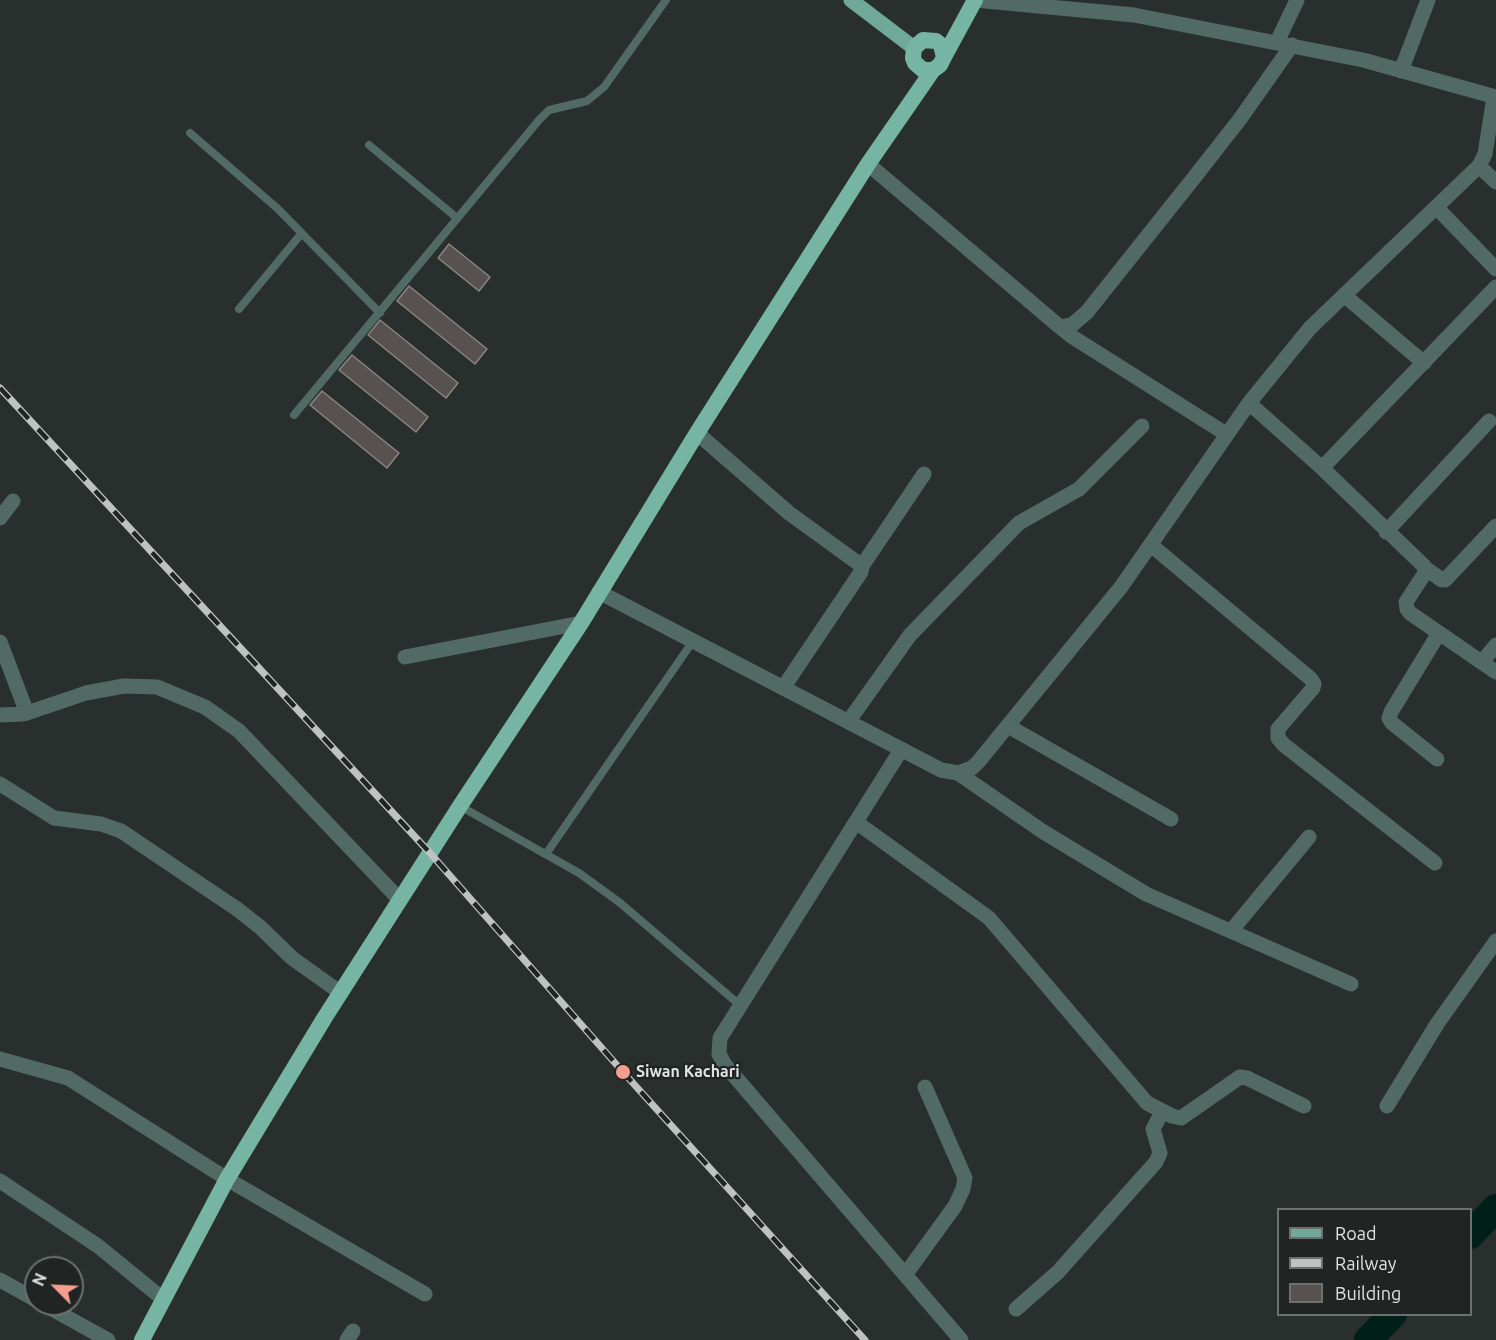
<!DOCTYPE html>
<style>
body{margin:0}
#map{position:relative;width:1496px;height:1340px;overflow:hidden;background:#292f2d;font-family:Ubuntu,sans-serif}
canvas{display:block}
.legend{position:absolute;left:1277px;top:1208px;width:195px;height:108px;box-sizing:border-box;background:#202523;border:2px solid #6c716f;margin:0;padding:8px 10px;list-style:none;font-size:18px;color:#dee2e1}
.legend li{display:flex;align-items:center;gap:12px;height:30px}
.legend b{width:30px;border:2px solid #6c716f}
.north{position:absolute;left:24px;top:1256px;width:60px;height:60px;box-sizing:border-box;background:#202523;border:2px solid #6c716f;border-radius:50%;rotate:294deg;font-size:16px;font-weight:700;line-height:24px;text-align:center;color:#dee2e1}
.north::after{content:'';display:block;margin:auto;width:21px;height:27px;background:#f59d8e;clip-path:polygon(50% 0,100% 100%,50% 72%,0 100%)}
</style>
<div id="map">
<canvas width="1496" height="1340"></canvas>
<ul class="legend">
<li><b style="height:8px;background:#70a899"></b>Road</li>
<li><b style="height:8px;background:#bec3c2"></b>Railway</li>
<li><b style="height:16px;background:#57514f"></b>Building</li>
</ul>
<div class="north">N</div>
</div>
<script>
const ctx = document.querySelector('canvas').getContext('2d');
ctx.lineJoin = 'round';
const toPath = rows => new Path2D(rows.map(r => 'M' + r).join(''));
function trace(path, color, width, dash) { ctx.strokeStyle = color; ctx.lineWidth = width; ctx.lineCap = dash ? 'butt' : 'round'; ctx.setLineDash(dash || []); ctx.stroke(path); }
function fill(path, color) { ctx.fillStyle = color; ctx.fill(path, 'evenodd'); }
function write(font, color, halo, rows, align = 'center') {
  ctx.font = font + ' Ubuntu,sans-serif'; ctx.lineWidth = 4.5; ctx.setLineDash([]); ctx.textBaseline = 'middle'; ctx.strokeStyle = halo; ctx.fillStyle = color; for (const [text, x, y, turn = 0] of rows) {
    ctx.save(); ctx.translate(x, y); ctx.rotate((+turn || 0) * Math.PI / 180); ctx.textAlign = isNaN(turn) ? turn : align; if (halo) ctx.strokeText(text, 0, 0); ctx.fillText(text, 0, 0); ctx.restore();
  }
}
trace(toPath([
 [1470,1235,1496,1208],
 [1368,1340,1393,1314]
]), '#001f18', 28);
const building = toPath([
 [449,244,490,277,479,291,438,258,449,244],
 [409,286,487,349,475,364,397,301,409,286],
 [380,320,458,383,446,398,368,335,380,320],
 [352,355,428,417,416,432,339,370,352,355],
 [322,391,399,453,387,468,310,405,322,391]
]);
fill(building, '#57514f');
trace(building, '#8b8483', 1.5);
trace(toPath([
 [190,133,277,208,380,313],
 [369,145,457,218],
 [239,309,301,234],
 [294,415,539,120,549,110,587,101,604,87,666,0],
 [460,806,579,873,619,902,741,1006],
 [546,854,693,641]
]), '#516b64', 8);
trace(toPath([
 [975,0,1134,15,1363,60,1496,97],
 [1277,42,1297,0],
 [1401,71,1428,0],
 [868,164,1060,327,1072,325,1087,312,1193,179,1240,119,1292,45],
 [1479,166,1496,182],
 [1436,207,1496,269],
 [1344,295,1424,363],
 [1060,327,1071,336,1226,434],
 [1249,403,1322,468,1424,566,1425,573,1406,602,1407,609,1410,613,1496,672],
 [697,433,789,513,862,566,861,572,783,688],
 [1322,468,1496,287],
 [0,518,13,501],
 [1386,532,1489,421],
 [1151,545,1311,679,1314,684,1313,688,1278,729,1278,738,1284,745,1435,863],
 [862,566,924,474],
 [1425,568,1442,580,1445,580,1496,526],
 [599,592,941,770,958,773,972,768,979,761,1121,587,1249,403,1310,328,1479,166,1485,154,1494,97],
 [0,642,27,713],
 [405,657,581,623],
 [1482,662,1496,645],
 [0,715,24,714,86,693,124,686,157,687,205,707,239,731,400,900],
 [848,722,910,635,1019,523,1079,489,1142,426],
 [1008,726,1171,819],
 [901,750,720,1038,719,1054,725,1065,961,1340],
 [1437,759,1392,723,1389,718,1391,712,1439,633],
 [958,773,1042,831,1146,894,1351,984],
 [0,784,54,818,101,824,121,831,237,909,260,927,292,958,341,993],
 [856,822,989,918,1147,1103,1172,1116,1181,1118,1240,1077,1247,1078,1304,1106],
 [1231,931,1309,837],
 [0,1059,68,1078,227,1179,425,1294],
 [1387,1106,1437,1024,1496,941],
 [0,1181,98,1246,163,1299],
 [905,1275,955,1206,963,1189,965,1178,925,1087],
 [0,1280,36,1300],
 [43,1304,108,1340],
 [1016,1309,1058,1272,1156,1162,1160,1153,1153,1129,1162,1112],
 [347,1340,353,1331]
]), '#516b64', 15);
trace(toPath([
 [851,0,914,48]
]), '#70a899', 15);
trace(toPath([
 [944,57,975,0],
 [142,1340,227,1179,325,1017,460,806,581,623,697,433,868,164,933,70,940,65,944,57,941,45,936,41,923,40,914,48,913,58,915,63,923,70,933,70]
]), '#76b4a4', 16);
const rail = toPath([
 [0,388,430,853,623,1072,865,1340]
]);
trace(rail, '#bec3c2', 7);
trace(rail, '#202523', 4.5, [14]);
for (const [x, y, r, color] of [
 [623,1072,8,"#f59d8e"]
]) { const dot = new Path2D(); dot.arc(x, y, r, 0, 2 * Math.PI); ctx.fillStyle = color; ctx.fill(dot); trace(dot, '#202523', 2); }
write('bold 16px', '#dee2e1', '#202523', [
 ["Siwan Kachari",636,1072]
], 'left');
</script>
